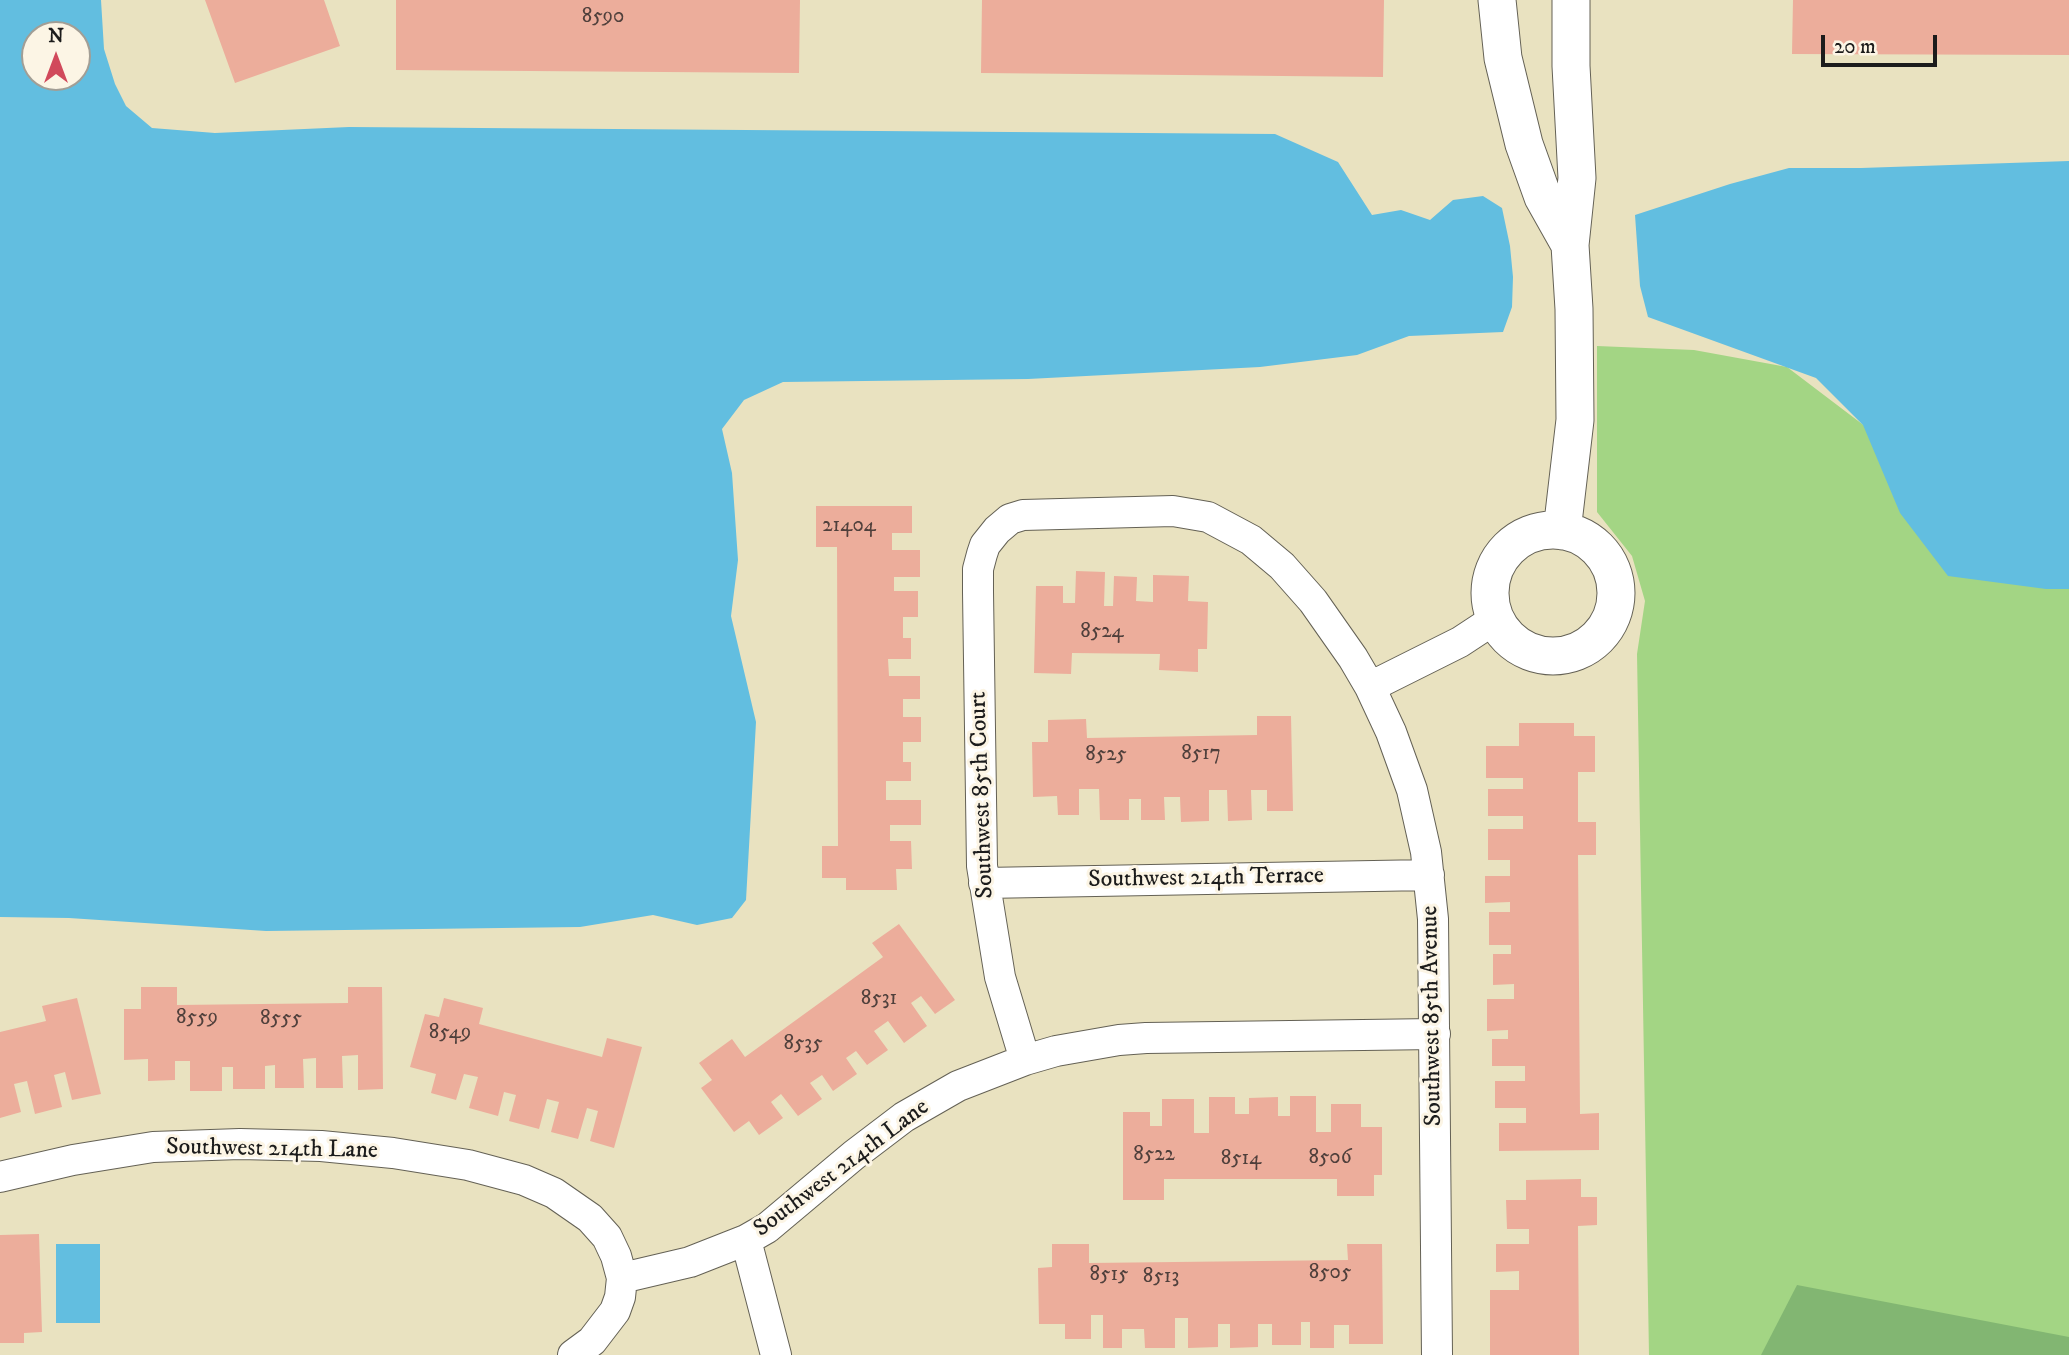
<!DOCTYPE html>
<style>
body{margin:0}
#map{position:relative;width:2069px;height:1355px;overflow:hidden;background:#e9e2c0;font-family:"IM FELL DW Pica",serif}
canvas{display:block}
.north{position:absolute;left:21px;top:21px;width:70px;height:70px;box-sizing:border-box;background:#fcf5e5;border:2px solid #a29e95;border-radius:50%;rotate:0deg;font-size:19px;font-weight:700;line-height:28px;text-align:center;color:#1c1c1c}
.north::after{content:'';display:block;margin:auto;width:24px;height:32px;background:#d1495b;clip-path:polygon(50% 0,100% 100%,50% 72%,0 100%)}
.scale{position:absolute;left:1821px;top:35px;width:116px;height:32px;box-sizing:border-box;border:4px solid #1c1c1c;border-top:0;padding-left:9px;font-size:21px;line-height:24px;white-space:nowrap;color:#1c1c1c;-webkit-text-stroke:5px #fcf5e5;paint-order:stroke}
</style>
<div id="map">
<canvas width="2069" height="1355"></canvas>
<div class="north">N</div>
<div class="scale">20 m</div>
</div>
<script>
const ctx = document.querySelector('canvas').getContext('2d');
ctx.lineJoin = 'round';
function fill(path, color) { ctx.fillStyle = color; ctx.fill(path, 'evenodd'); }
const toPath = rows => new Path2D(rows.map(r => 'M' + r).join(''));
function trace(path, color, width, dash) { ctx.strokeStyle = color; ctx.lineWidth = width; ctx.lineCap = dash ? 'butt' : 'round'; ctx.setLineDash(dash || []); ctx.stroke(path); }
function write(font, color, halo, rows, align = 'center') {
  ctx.font = font + ' "IM FELL DW Pica",serif'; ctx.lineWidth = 6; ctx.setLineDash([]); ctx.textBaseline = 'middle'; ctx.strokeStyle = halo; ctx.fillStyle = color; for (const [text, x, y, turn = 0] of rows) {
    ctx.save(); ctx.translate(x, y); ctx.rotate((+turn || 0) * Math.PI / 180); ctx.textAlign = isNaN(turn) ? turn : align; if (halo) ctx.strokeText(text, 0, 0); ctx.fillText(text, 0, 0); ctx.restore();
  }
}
fill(toPath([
 [1597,346,1694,350,1787,367,2069,581,2069,1355,1649,1355,1637,654,1645,601,1632,556,1597,512]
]), '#a3d584');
fill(toPath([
 [1797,1285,2069,1337,2069,1355,1761,1355]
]), '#82b672');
fill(toPath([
 [0,0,101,0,104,49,115,84,126,106,152,128,215,133,349,127,1275,134,1338,162,1372,215,1401,210,1430,220,1453,200,1483,196,1502,208,1510,246,1513,277,1512,307,1503,332,1409,336,1357,355,1260,367,1028,379,783,382,744,400,722,429,732,473,738,560,731,616,756,722,746,900,732,918,697,925,653,915,580,927,266,931,69,918,0,917],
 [35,35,77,35,77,77,35,77],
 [2069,161,2069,589,2046,589,1948,576,1900,513,1863,425,1816,378,1648,317,1640,286,1635,215,1730,184,1789,168,1861,168],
 [56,1244,100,1244,100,1323,56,1323]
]), '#62bee0');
fill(toPath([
 [205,0,324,0,340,46,235,83],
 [396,0,800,0,799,73,396,70],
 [982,0,1384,0,1383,77,981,73],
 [1793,0,2069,0,2069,55,1792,54],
 [816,506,912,506,912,533,892,533,892,550,920,550,920,577,894,577,894,591,918,591,918,617,903,617,903,638,911,638,911,659,888,659,889,676,920,676,920,699,903,699,903,717,921,717,921,742,903,742,903,762,911,762,911,781,886,781,886,800,921,800,921,825,890,825,890,841,911,841,912,869,896,869,897,890,846,890,846,878,822,878,822,846,838,846,837,547,816,547],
 [1076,571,1105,572,1104,606,1113,606,1114,576,1137,577,1136,601,1153,602,1153,575,1189,576,1188,601,1208,602,1207,649,1198,649,1198,672,1159,670,1160,654,1072,653,1071,674,1034,673,1036,586,1063,586,1063,603,1075,603],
 [1257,716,1291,716,1293,811,1267,811,1267,790,1251,790,1252,820,1228,821,1227,790,1209,790,1209,821,1181,822,1180,797,1164,797,1165,820,1141,820,1141,799,1129,799,1129,820,1100,820,1099,789,1079,789,1079,815,1058,815,1057,796,1033,797,1032,742,1048,742,1048,720,1086,719,1087,738,1257,735],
 [1519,723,1574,723,1574,736,1595,736,1595,772,1578,772,1578,822,1596,822,1596,855,1578,855,1580,1114,1599,1113,1599,1150,1499,1151,1499,1123,1526,1123,1526,1108,1495,1108,1495,1081,1525,1081,1525,1066,1492,1066,1492,1039,1508,1039,1508,1030,1487,1031,1487,999,1514,999,1514,984,1493,985,1493,954,1511,954,1511,945,1489,945,1489,912,1510,912,1510,902,1485,903,1485,876,1510,876,1510,860,1488,860,1488,829,1523,829,1523,816,1488,816,1488,789,1523,789,1523,778,1486,778,1486,746,1519,746],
 [899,924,955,1000,935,1014,921,996,911,1003,927,1026,904,1043,888,1021,874,1031,888,1050,867,1065,856,1051,846,1058,857,1074,833,1091,822,1075,810,1083,822,1099,798,1116,781,1094,771,1102,783,1118,759,1135,749,1121,734,1132,701,1088,712,1080,699,1063,732,1039,745,1057,883,957,872,943],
 [141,987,177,987,177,1005,348,1003,348,987,382,987,383,1089,358,1090,358,1055,342,1056,343,1088,316,1088,316,1058,303,1059,304,1088,275,1088,275,1065,265,1066,265,1089,233,1089,233,1067,222,1067,222,1091,190,1091,190,1061,175,1061,175,1080,148,1081,148,1059,124,1060,124,1009,141,1009],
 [77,998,101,1094,72,1100,65,1072,54,1075,62,1107,35,1114,27,1081,14,1084,21,1112,0,1118,0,1032,46,1021,42,1006],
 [444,998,483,1008,479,1024,602,1057,607,1038,642,1047,614,1148,590,1141,598,1111,587,1108,578,1139,551,1132,559,1102,547,1099,539,1129,509,1121,516,1095,504,1092,498,1116,469,1108,478,1077,464,1074,456,1100,431,1093,436,1074,410,1067,425,1014,439,1017],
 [1290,1096,1316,1096,1316,1132,1331,1132,1331,1104,1361,1104,1361,1127,1382,1127,1382,1175,1374,1175,1374,1196,1337,1196,1337,1179,1164,1179,1164,1200,1123,1200,1123,1112,1150,1112,1150,1126,1162,1126,1162,1099,1194,1099,1194,1133,1209,1133,1209,1097,1235,1097,1235,1114,1249,1114,1249,1098,1278,1097,1278,1116,1290,1116],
 [1581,1179,1581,1197,1597,1197,1597,1225,1578,1226,1579,1355,1490,1355,1490,1290,1519,1290,1519,1271,1496,1272,1496,1244,1529,1244,1529,1229,1507,1229,1506,1200,1526,1200,1526,1180],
 [39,1234,42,1332,24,1333,24,1343,0,1343,0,1235],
 [1052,1244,1089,1244,1089,1263,1348,1260,1347,1244,1382,1244,1383,1344,1349,1344,1349,1325,1334,1325,1334,1348,1310,1348,1310,1322,1301,1322,1301,1345,1272,1345,1272,1324,1258,1324,1258,1347,1230,1348,1230,1324,1218,1324,1218,1347,1188,1348,1188,1318,1175,1318,1175,1348,1145,1348,1144,1329,1122,1329,1122,1348,1103,1348,1103,1315,1091,1315,1091,1339,1065,1339,1065,1324,1039,1324,1038,1268,1052,1267]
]), '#ecad9b');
const minor = toPath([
 [1370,687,1460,642,1495,619],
 [984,883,1429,875],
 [1025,1060,1000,977,982,866,978,592,978,569,982,554,985,545,997,530,1010,519,1023,515,1173,511,1208,517,1251,540,1282,566,1313,601,1353,658,1370,687,1391,732,1412,790,1426,852,1433,919,1437,1355],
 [0,1177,73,1160,153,1147,240,1144,321,1146,393,1153,468,1165,524,1180,554,1193,590,1218,607,1237,616,1256,622,1278,620,1297,615,1311,592,1341,573,1355],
 [746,1240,776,1355],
 [622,1278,690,1262,746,1240,767,1228,854,1155,904,1117,958,1086,1025,1060,1056,1051,1119,1040,1146,1038,1435,1034]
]);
const tertiary = toPath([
 [1497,0,1503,58,1524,144,1543,197,1570,245],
 '1490 593a63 63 0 1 1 126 0a63 63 0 1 1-126 0Z',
 [1562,531,1575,420,1574,309,1570,245,1577,178,1571,66,1571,0]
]);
trace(minor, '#646155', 32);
trace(tertiary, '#646155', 39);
trace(minor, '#fff', 30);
trace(tertiary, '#fff', 37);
write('21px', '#50403c', null, [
 ["8590",603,18],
 ["21404",849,527],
 ["8524",1102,633],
 ["8517",1201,755],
 ["8525",1106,756],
 ["8531",879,1000],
 ["8559",197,1019],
 ["8555",281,1020],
 ["8549",450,1034],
 ["8535",803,1045],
 ["8522",1154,1156],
 ["8506",1330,1159],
 ["8514",1241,1160],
 ["8505",1330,1274],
 ["8515",1109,1276],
 ["8513",1161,1278]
]);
write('24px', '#1c1c1c', '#fcf5e5', [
 ["Southwest 85th Court",983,795,-92],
 ["Southwest 214th Terrace",1206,879,-1],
 ["Southwest 85th Avenue",1433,1016,-91],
 ["Southwest 214th Lane",272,1150,1],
 ["Southwest 214th Lane",842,1169,-37]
]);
</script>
